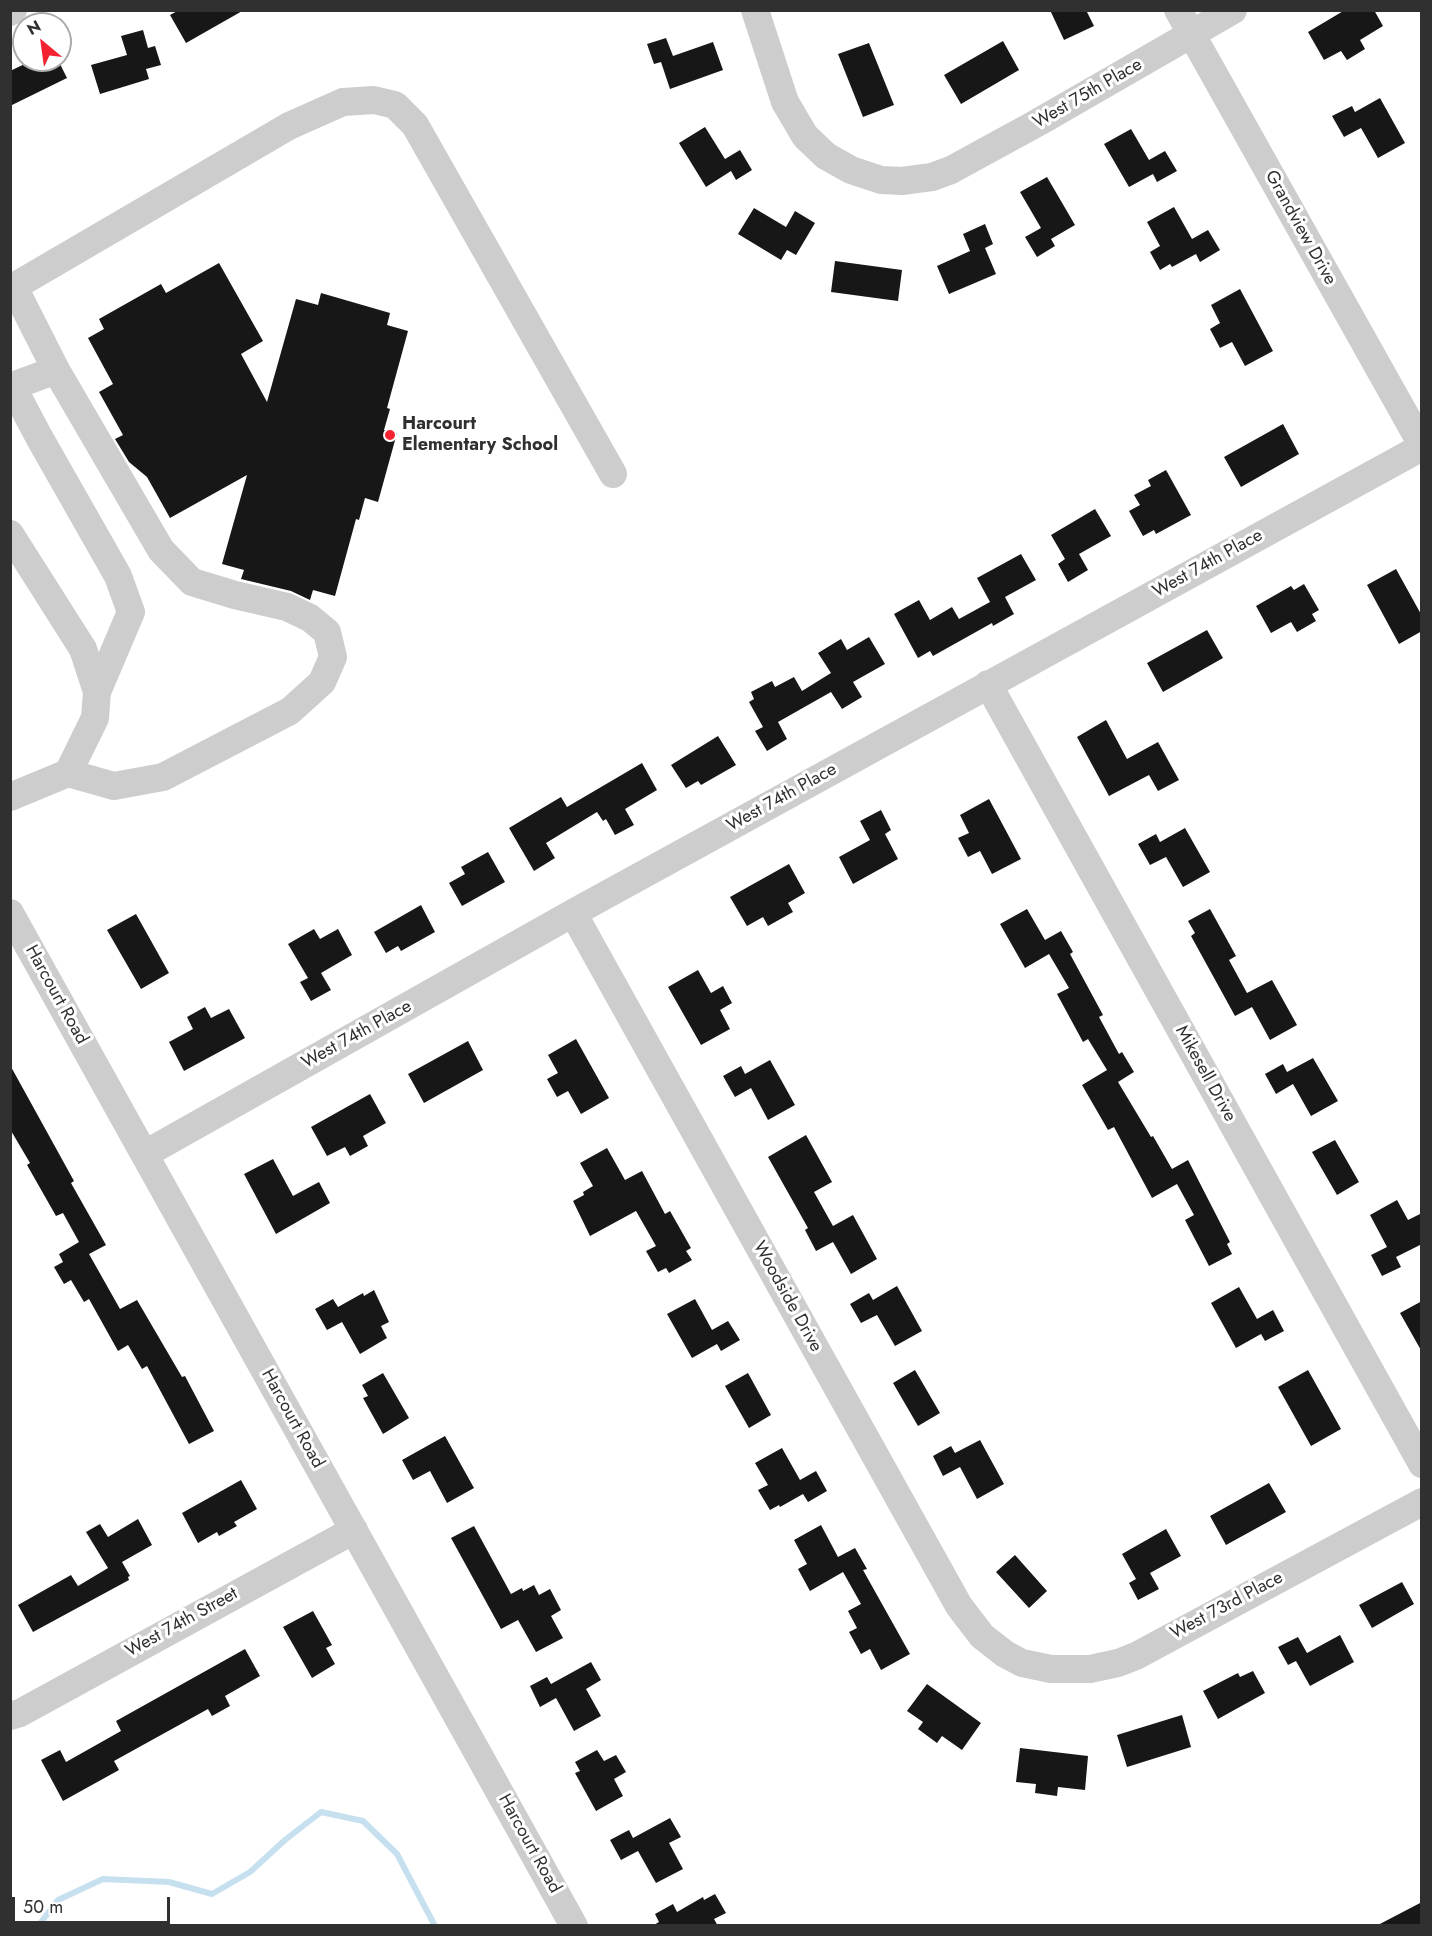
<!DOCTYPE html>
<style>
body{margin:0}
#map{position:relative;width:1432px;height:1936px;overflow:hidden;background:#fff;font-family:Jost,sans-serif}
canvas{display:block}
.frame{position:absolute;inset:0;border:12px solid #303030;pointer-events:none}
.north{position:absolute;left:12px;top:12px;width:60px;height:60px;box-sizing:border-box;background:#fff;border:2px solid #acacac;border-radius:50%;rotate:331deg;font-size:16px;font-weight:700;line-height:24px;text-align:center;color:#303030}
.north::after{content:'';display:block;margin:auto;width:21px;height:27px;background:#f52332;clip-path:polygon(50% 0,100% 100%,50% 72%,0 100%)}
.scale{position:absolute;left:12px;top:1897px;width:158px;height:27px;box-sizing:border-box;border:3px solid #303030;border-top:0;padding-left:8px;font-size:18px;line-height:21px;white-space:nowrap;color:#303030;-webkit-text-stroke:4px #fff;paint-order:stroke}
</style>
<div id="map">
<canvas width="1432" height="1936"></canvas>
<div class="frame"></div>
<div class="north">N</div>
<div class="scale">50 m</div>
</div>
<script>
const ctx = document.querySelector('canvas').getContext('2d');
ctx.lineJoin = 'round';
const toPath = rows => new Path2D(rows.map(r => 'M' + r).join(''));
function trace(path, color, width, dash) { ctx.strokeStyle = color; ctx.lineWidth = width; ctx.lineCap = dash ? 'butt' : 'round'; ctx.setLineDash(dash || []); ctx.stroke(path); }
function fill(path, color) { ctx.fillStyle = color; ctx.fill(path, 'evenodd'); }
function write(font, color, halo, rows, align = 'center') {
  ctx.font = font + ' Jost,sans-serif'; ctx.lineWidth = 6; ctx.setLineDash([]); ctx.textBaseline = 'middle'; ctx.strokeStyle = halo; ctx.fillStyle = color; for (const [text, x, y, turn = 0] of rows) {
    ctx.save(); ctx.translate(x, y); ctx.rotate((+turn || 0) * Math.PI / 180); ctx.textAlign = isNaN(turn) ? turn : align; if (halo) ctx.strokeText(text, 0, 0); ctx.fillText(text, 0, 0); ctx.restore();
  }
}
trace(toPath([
 [38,1926,58,1900,103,1879,169,1882,212,1894,250,1872,285,1840,321,1812,363,1821,397,1854,435,1926]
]), '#c7e0ef', 6);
fill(toPath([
 [179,10,244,10,186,43,170,15],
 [1050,10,1086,10,1094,26,1064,40],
 [1345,10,1374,10,1383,26,1360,40,1365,49,1347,60,1341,51,1324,60,1308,32],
 [143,30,148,48,155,46,161,65,146,69,149,79,100,94,91,65,127,55,121,36],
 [666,38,673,56,713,42,723,70,670,89,661,62,654,64,647,44],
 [1003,41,1019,70,961,104,944,75],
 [869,43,894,105,863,117,838,54],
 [33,60,58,60,67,78,10,106,10,71],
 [1380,98,1405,143,1378,158,1361,128,1344,137,1332,116,1352,106,1355,112],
 [705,127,725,159,740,150,752,170,736,180,731,171,706,187,679,143],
 [1131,129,1149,160,1165,151,1177,171,1157,182,1153,174,1129,187,1104,144],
 [1047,177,1075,225,1051,239,1055,246,1037,257,1025,237,1041,228,1020,192],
 [1174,207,1192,239,1208,230,1220,250,1200,262,1196,254,1172,267,1170,264,1160,270,1150,252,1160,246,1147,222],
 [754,208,786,227,795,211,815,223,796,255,787,250,781,260,738,234],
 [985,224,993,244,985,248,996,274,949,294,937,266,970,251,963,234],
 [835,261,902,270,898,301,831,292],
 [219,263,263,341,241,354,267,402,296,299,318,305,321,293,390,313,387,325,408,331,387,408,390,409,384,430,397,433,378,502,365,498,359,520,356,519,335,596,313,590,310,600,291,591,241,579,244,570,222,564,247,475,170,518,147,477,129,462,115,439,123,435,99,392,113,384,88,338,104,329,99,319,161,284,166,293],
 [1240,289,1273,351,1245,366,1232,342,1220,348,1210,329,1220,323,1211,305],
 [1283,424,1299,454,1241,487,1224,457],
 [1166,470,1191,515,1156,534,1154,530,1143,536,1129,511,1140,505,1134,495,1151,486,1148,480],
 [1095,509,1111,536,1079,554,1088,570,1068,582,1058,564,1065,559,1051,535],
 [1021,554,1036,580,1005,597,1014,614,993,626,992,623,933,656,930,651,918,658,894,614,919,600,930,620,952,607,959,619,990,602,977,578],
 [1396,569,1422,616,1422,631,1399,644,1367,585],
 [1304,584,1319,610,1312,614,1316,621,1297,632,1291,622,1271,633,1256,606,1291,586,1294,590],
 [1207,630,1223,658,1163,692,1147,663],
 [869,637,885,664,853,682,862,697,842,709,831,692,778,722,787,739,767,751,755,731,763,727,749,702,754,699,751,692,772,681,775,687,794,677,802,691,831,673,818,653,841,639,847,650],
 [1106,720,1127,759,1158,742,1179,780,1158,791,1149,775,1109,796,1077,737],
 [718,736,736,765,701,785,698,781,686,788,671,765],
 [642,763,657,790,625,809,634,825,615,835,606,819,603,821,597,812,546,843,555,858,534,871,509,828,561,797,567,807],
 [989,799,1021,859,992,874,980,851,968,857,958,838,969,833,960,815],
 [881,810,891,830,885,834,898,859,853,884,839,857,870,840,860,821],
 [1185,828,1210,872,1183,887,1166,857,1150,865,1138,844,1156,834,1160,842],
 [488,852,505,882,462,906,449,883,465,874,461,867],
 [789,864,805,893,788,903,793,912,768,926,763,917,747,926,730,897],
 [421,905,435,932,401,951,398,946,386,953,374,932],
 [1027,909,1045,940,1061,931,1073,952,1070,954,1103,1015,1099,1017,1119,1054,1122,1052,1134,1072,1118,1082,1151,1137,1153,1136,1172,1169,1188,1160,1230,1242,1227,1244,1232,1254,1209,1266,1185,1220,1194,1215,1177,1184,1152,1198,1114,1127,1108,1130,1082,1085,1107,1070,1088,1039,1083,1042,1057,994,1069,988,1049,954,1025,968,1000,924],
 [1210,909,1236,956,1229,960,1247,993,1272,980,1297,1025,1270,1040,1252,1007,1235,1016,1191,936,1195,933,1188,921],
 [136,914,169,973,141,989,107,930],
 [314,929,320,939,338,929,352,955,321,973,331,990,311,1001,300,982,308,978,288,944],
 [698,970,711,993,723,986,732,1003,720,1010,730,1029,701,1045,668,987],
 [205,1007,211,1018,229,1009,245,1038,184,1071,169,1042,193,1029,187,1017],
 [576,1039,609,1098,581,1114,568,1091,557,1097,547,1079,558,1073,548,1055],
 [468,1041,483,1070,424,1103,408,1074],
 [1313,1058,1338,1101,1311,1116,1293,1084,1276,1094,1265,1074,1283,1064,1287,1072],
 [770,1060,795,1105,768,1120,751,1088,735,1097,723,1076,741,1066,745,1074],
 [10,1065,74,1181,71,1183,106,1245,89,1254,120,1309,137,1300,182,1377,185,1376,214,1431,189,1444,147,1366,142,1369,128,1345,118,1351,89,1299,84,1302,71,1280,64,1284,54,1267,63,1262,59,1254,79,1242,63,1213,56,1216,27,1165,30,1163,10,1129],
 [370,1094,386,1123,363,1136,368,1146,350,1156,345,1147,327,1156,311,1127],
 [806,1135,832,1182,814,1192,833,1226,853,1215,877,1259,851,1274,833,1242,816,1251,805,1230,808,1228,768,1157],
 [1335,1140,1359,1182,1337,1195,1312,1152],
 [607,1148,625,1180,642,1171,665,1214,670,1211,691,1248,686,1251,692,1260,669,1273,666,1268,658,1272,646,1251,656,1246,636,1211,590,1236,573,1201,584,1195,583,1192,593,1186,580,1163],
 [273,1159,293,1196,319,1182,330,1203,276,1234,244,1174],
 [1397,1200,1408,1220,1422,1213,1422,1244,1396,1257,1401,1267,1382,1276,1371,1255,1387,1247,1370,1215],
 [897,1286,922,1331,895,1346,877,1315,861,1323,850,1304,869,1293,873,1300],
 [1239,1287,1257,1319,1273,1310,1284,1331,1265,1341,1261,1334,1236,1348,1211,1303],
 [374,1290,389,1322,381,1326,387,1338,360,1354,342,1322,327,1330,315,1309,333,1299,338,1307,363,1293,364,1296],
 [695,1299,712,1330,728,1321,740,1340,721,1351,717,1344,692,1358,667,1314],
 [1422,1301,1422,1352,1400,1313],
 [915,1370,940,1413,918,1426,893,1383],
 [1308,1370,1341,1429,1311,1446,1278,1387],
 [383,1373,409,1418,383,1434,363,1398,368,1396,362,1385],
 [748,1373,771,1415,749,1428,725,1386],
 [445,1436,474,1488,447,1503,430,1471,413,1480,402,1460],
 [980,1440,1004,1484,977,1499,960,1467,943,1476,933,1456,951,1446,955,1453],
 [782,1448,800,1480,816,1471,827,1491,808,1502,803,1494,780,1507,779,1505,770,1510,758,1490,768,1485,755,1463],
 [241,1480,257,1509,234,1522,237,1526,219,1536,217,1532,198,1543,182,1513],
 [1269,1483,1286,1512,1226,1545,1210,1516],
 [138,1519,152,1545,122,1562,130,1576,128,1577,129,1580,33,1632,18,1605,71,1575,78,1586,108,1568,86,1532,100,1524,108,1537],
 [821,1525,838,1557,855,1548,867,1569,863,1570,910,1654,881,1670,870,1649,861,1654,849,1632,857,1628,848,1611,861,1604,843,1572,810,1591,798,1569,807,1564,794,1540],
 [474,1526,511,1594,522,1588,523,1591,534,1585,539,1595,550,1589,561,1610,551,1616,563,1638,536,1652,518,1620,501,1629,451,1538],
 [1166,1529,1181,1556,1150,1573,1159,1589,1138,1600,1129,1583,1136,1579,1122,1554],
 [1015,1555,1047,1591,1029,1608,996,1572],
 [1402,1582,1414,1604,1372,1628,1359,1605],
 [313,1611,332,1645,326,1648,335,1664,312,1678,283,1627],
 [1340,1635,1354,1662,1310,1686,1296,1661,1288,1665,1278,1647,1298,1637,1307,1653],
 [245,1649,260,1676,225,1696,230,1706,212,1716,208,1709,114,1761,119,1770,63,1801,41,1760,60,1750,66,1762,121,1731,116,1721],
 [591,1662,601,1680,586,1689,601,1716,574,1731,556,1698,540,1707,530,1686,547,1677,551,1684],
 [1253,1671,1265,1693,1218,1719,1203,1691,1238,1673,1240,1677],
 [927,1684,981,1723,962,1750,942,1736,937,1743,918,1729,923,1722,907,1711],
 [1182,1715,1191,1747,1127,1767,1117,1735],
 [1020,1748,1088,1756,1085,1790,1058,1787,1057,1796,1035,1793,1036,1784,1016,1782],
 [597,1750,604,1761,616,1755,626,1772,614,1779,623,1796,596,1811,575,1773,580,1771,575,1762],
 [670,1818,681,1837,669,1843,683,1869,656,1883,638,1851,621,1860,610,1840,629,1830,633,1838],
 [715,1894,726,1913,714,1919,718,1926,652,1926,659,1922,655,1914,673,1904,677,1912,703,1897,704,1900],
 [1422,1902,1422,1926,1376,1926]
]), '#171717');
trace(toPath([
 [755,10,785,102,805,136,826,156,851,170,881,180,902,181,932,177,951,170,1037,123,1233,10],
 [1178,10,1422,445],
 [10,12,13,10],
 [10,289,289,126,343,102,374,100,395,105,415,125,613,474],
 [56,370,161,550,192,582,235,595,287,607,310,618,327,632,333,657,322,682,290,711,163,777,114,786,68,773],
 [12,386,39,437,118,576,131,612,97,692],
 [10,387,56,370,14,287],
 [10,534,83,649,97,692,95,718,68,773,10,797],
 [988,684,1422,1464],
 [10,913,574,1926],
 [573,913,959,1606,982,1636,1005,1654,1022,1663,1051,1669,1090,1669,1118,1663,1136,1656,1422,1502],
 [145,1154,573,913,1422,447],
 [10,1716,20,1713,354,1530]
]), '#cdcdcd', 28);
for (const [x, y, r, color] of [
 [390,435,6,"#f52332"]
]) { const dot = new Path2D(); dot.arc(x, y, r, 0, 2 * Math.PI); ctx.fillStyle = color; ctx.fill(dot); trace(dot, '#fff', 2); }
write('18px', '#303030', '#fff', [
 ["West 75th Place",1088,94,-30],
 ["Grandview Drive",1300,228,61],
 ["West 74th Place",1208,564,-29],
 ["West 74th Place",782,798,-29],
 ["Harcourt Road",56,995,61],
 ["West 74th Place",357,1035,-29],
 ["Mikesell Drive",1205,1074,61],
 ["Woodside Drive",787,1297,61],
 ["Harcourt Road",292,1419,61],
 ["West 73rd Place",1227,1606,-28],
 ["West 74th Street",182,1623,-29],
 ["Harcourt Road",529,1844,61]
]);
write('bold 18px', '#303030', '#fff', [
 ["Harcourt",402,425],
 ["Elementary School",402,446]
], 'left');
</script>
